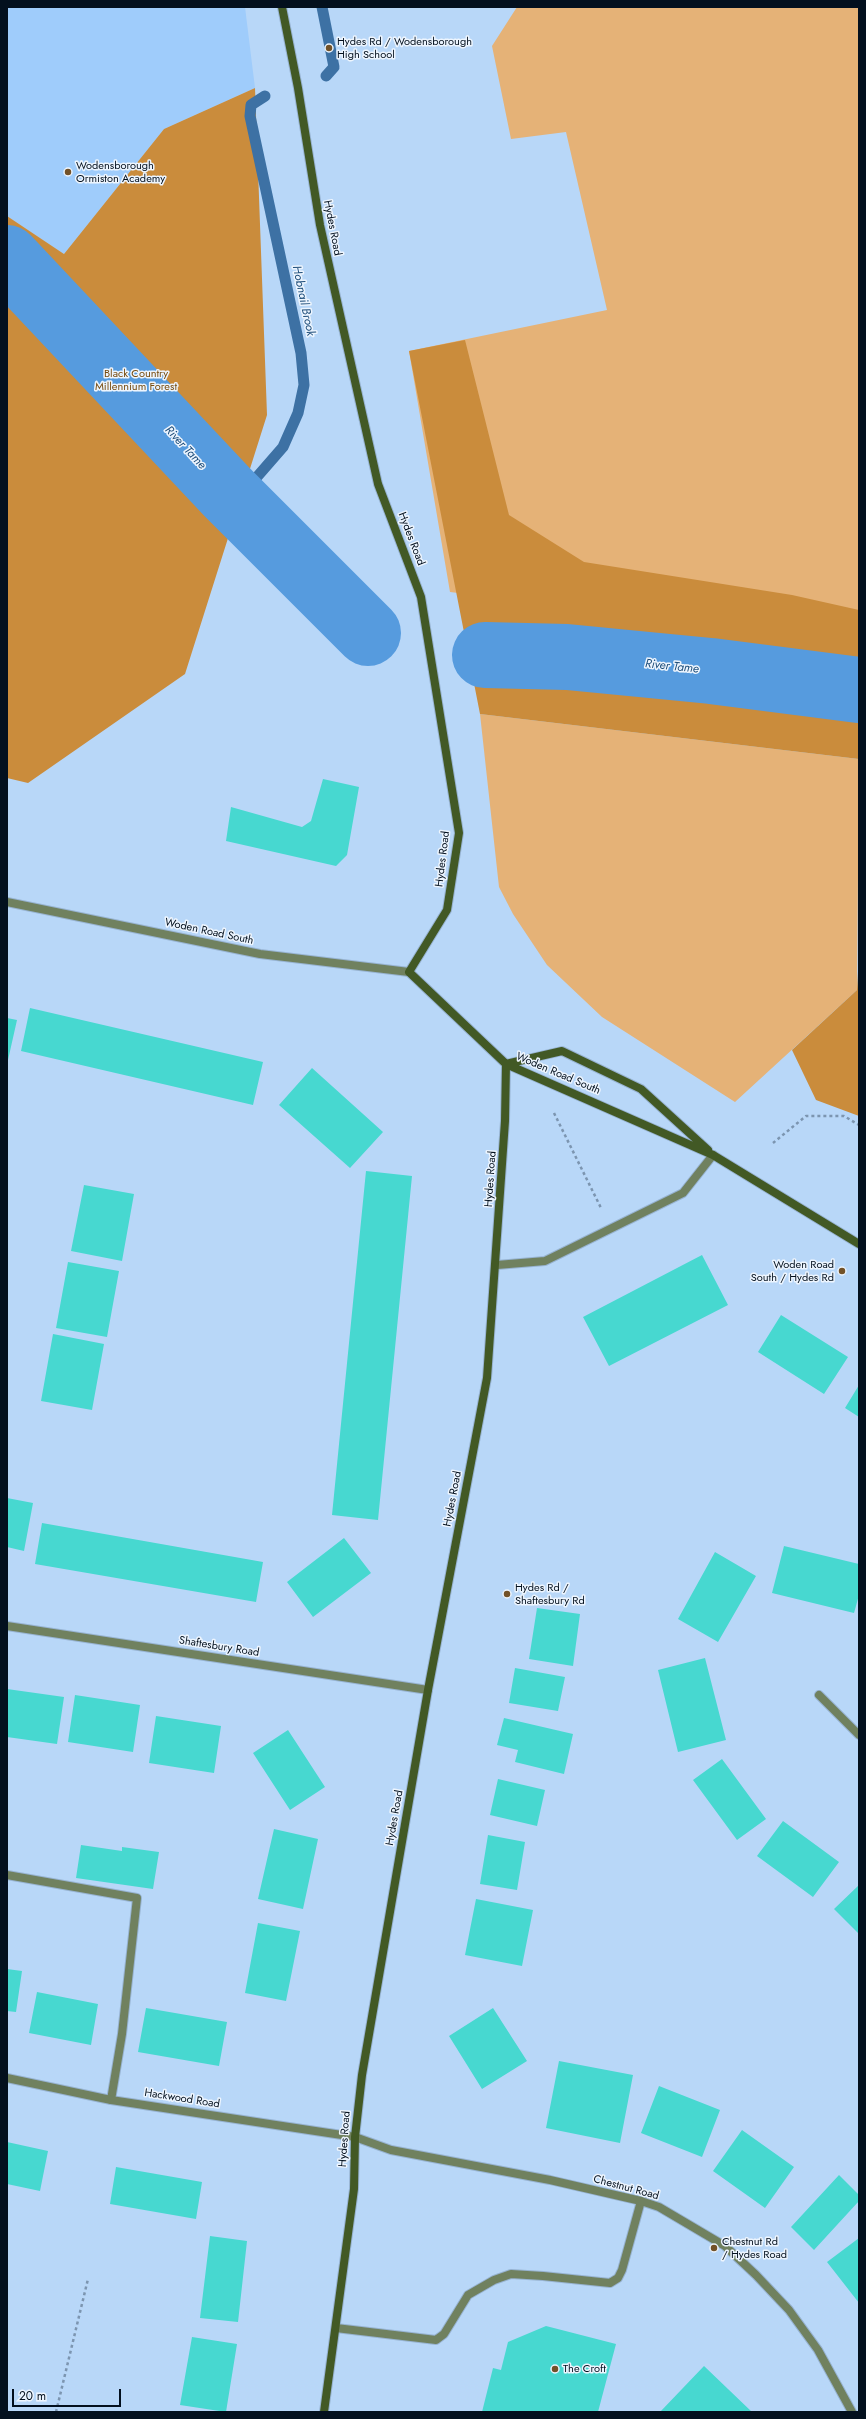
<!DOCTYPE html>
<style>
body{margin:0}
#map{position:relative;width:866px;height:2419px;overflow:hidden;background:#b8d7f8;font-family:Jost,sans-serif}
canvas{display:block}
.frame{position:absolute;inset:0;border:8px solid #03101e;pointer-events:none}
.scale{position:absolute;left:12px;top:2389px;width:109px;height:18px;box-sizing:border-box;border:2px solid #03101e;border-top:0;padding-left:5px;font-size:12px;line-height:14px;white-space:nowrap;color:#03101e;-webkit-text-stroke:3px #edf5fe;paint-order:stroke}
</style>
<div id="map">
<canvas width="866" height="2419"></canvas>
<div class="frame"></div>
<div class="scale">20 m</div>
</div>
<script>
const ctx = document.querySelector('canvas').getContext('2d');
ctx.lineJoin = 'round';
function fill(path, color) { ctx.fillStyle = color; ctx.fill(path, 'evenodd'); }
const toPath = rows => new Path2D(rows.map(r => 'M' + r).join(''));
function trace(path, color, width, dash) { ctx.strokeStyle = color; ctx.lineWidth = width; ctx.lineCap = dash ? 'butt' : 'round'; ctx.setLineDash(dash || []); ctx.stroke(path); }
function write(font, color, halo, rows, align = 'center') {
  ctx.font = font + ' Jost,sans-serif'; ctx.lineWidth = 3; ctx.setLineDash([]); ctx.textBaseline = 'middle'; ctx.strokeStyle = halo; ctx.fillStyle = color; for (const [text, x, y, turn = 0] of rows) {
    ctx.save(); ctx.translate(x, y); ctx.rotate((+turn || 0) * Math.PI / 180); ctx.textAlign = isNaN(turn) ? turn : align; if (halo) ctx.strokeText(text, 0, 0); ctx.fillText(text, 0, 0); ctx.restore();
  }
}
fill(toPath([
 [7,7,245,7,255,88,164,129,64,254,7,216]
]), '#9fccfb');
fill(toPath([
 [517,7,859,7,859,642,450,592,409,351,607,310,566,132,511,139,492,46],
 [480,714,859,759,857,990,735,1102,602,1017,547,965,513,914,499,887]
]), '#e5b277');
fill(toPath([
 [255,88,267,415,185,674,28,783,7,778,7,216,64,254,164,129],
 [465,340,509,515,584,562,792,595,859,610,859,759,480,714,409,351],
 [859,953,859,1116,816,1100,792,1050,857,990]
]), '#ca8c3c');
trace(toPath([
 [322,7,334,67,326,76],
 [236,501,283,447,298,413,304,385,301,353,250,116,251,105,265,96]
]), '#3d71a4', 11);
trace(toPath([
 [7,258,228,493,368,633],
 [485,655,567,657,711,671,859,690]
]), '#569bde', 66);
fill(toPath([
 [323,779,359,787,347,855,336,866,226,841,231,807,302,827,311,821],
 [30,1008,263,1062,253,1105,21,1051],
 [7,1018,17,1020,8,1060,7,1060],
 [312,1068,383,1132,350,1168,279,1105],
 [366,1171,412,1176,378,1520,332,1515],
 [84,1185,134,1194,122,1261,71,1251],
 [702,1255,728,1305,609,1366,583,1317],
 [68,1262,119,1271,107,1337,56,1328],
 [781,1315,848,1357,824,1394,758,1352],
 [53,1334,104,1344,92,1410,41,1401],
 [859,1385,859,1417,845,1408],
 [7,1498,33,1503,24,1551,7,1547],
 [42,1523,263,1562,256,1602,35,1564],
 [344,1538,371,1573,313,1617,287,1582],
 [784,1546,859,1564,859,1595,854,1613,772,1593],
 [715,1552,756,1576,718,1642,678,1619],
 [537,1608,580,1614,573,1666,529,1659],
 [705,1658,726,1740,678,1752,658,1670],
 [515,1668,565,1677,558,1711,509,1703],
 [7,1689,64,1697,57,1744,7,1737],
 [75,1695,140,1705,133,1752,68,1742],
 [156,1716,221,1726,214,1773,149,1763],
 [504,1718,573,1734,564,1774,515,1762,518,1750,497,1745],
 [288,1730,325,1787,290,1810,253,1753],
 [722,1759,766,1819,737,1840,693,1780],
 [498,1779,545,1790,537,1826,490,1815],
 [783,1821,839,1862,813,1897,757,1856],
 [274,1829,318,1839,303,1909,258,1899],
 [488,1835,525,1842,517,1890,480,1884],
 [81,1845,122,1851,122,1847,159,1852,153,1889,76,1878],
 [859,1885,859,1934,834,1909],
 [476,1899,533,1910,522,1966,465,1955],
 [258,1923,300,1931,286,2001,245,1993],
 [7,1969,22,1971,16,2012,7,2011],
 [37,1992,98,2004,91,2045,29,2033],
 [146,2008,227,2022,219,2066,138,2052],
 [493,2008,527,2061,482,2089,449,2036],
 [559,2061,633,2075,620,2143,546,2128],
 [659,2086,720,2110,702,2157,641,2133],
 [742,2130,794,2167,765,2208,713,2171],
 [7,2142,48,2151,40,2191,7,2184],
 [116,2167,202,2182,196,2219,110,2204],
 [839,2175,859,2195,859,2201,814,2250,791,2227],
 [210,2236,247,2241,238,2322,200,2318],
 [859,2238,859,2303,827,2262],
 [546,2326,616,2344,598,2412,482,2412,493,2368,501,2370,508,2342],
 [192,2337,237,2344,226,2412,180,2405],
 [704,2366,752,2412,660,2412]
]), '#47d8d0');
const lane = toPath([
 [497,1265,545,1261,683,1193,713,1155],
 [7,1875,137,1898,122,2034,111,2100],
 [336,2328,436,2340,444,2334,468,2295,494,2280,511,2274,543,2276,610,2283,618,2278,622,2270,641,2201]
]);
const street = toPath([
 [7,902,260,954,409,972],
 [7,1626,428,1690],
 [819,1695,859,1735],
 [7,2078,111,2100,355,2137,391,2150,550,2180,641,2201,659,2207,725,2246,756,2275,789,2310,818,2350,852,2412]
]);
const secondary = toPath([
 [282,7,298,88,320,225,378,484,421,597,459,833,447,910,409,972,506,1064,713,1155,859,1244],
 [506,1064,562,1051,641,1089,708,1150],
 [324,2412,354,2189,355,2137,362,2075,428,1690,487,1378,505,1121,506,1064]
]);
trace(lane, '#97b3d1', 10);
trace(street, '#97b3d1', 10);
trace(secondary, '#97b3d1', 10);
trace(toPath([
 [554,1113,601,1208],
 [773,1143,806,1116,844,1116,859,1125],
 [56,2412,88,2279]
]), '#7c95b0', 2.5, [3, 3]);
trace(lane, '#70815f', 8);
trace(street, '#70815f', 8);
trace(secondary, '#425925', 8);
for (const [x, y, r, color] of [
 [329,48,4,"#725128"],
 [68,172,4,"#725128"],
 [842,1271,4,"#725128"],
 [507,1594,4,"#725128"],
 [714,2248,4,"#725128"],
 [555,2369,4,"#725128"]
]) { const dot = new Path2D(); dot.arc(x, y, r, 0, 2 * Math.PI); ctx.fillStyle = color; ctx.fill(dot); trace(dot, '#edf5fe', 1.5); }
write('11px', '#03101e', '#edf5fe', [
 ["Hydes Rd / Wodensborough",337,42],
 ["High School",337,55],
 ["Wodensborough",76,166],
 ["Ormiston Academy",76,179],
 ["Woden Road",834,1265,"right"],
 ["South / Hydes Rd",834,1278,"right"],
 ["Hydes Rd /",515,1588],
 ["Shaftesbury Rd",515,1601],
 ["Chestnut Rd",722,2242],
 ["/ Hydes Road",722,2255],
 ["The Croft",563,2369]
], 'left');
write('11px', '#03101e', '#edf5fe', [
 ["Hydes Road",332,228,79],
 ["Hydes Road",411,539,69],
 ["Hydes Road",443,859,-83],
 ["Woden Road South",209,932,12],
 ["Woden Road South",558,1074,23],
 ["Hydes Road",491,1179,-86],
 ["Hydes Road",453,1499,-79],
 ["Shaftesbury Road",219,1647,9],
 ["Hydes Road",395,1818,-80],
 ["Hackwood Road",182,2099,9],
 ["Hydes Road",345,2139,-86],
 ["Chestnut Road",626,2188,15]
]);
write('11px', '#764b0f', '#edf5fe', [
 ["Black Country",136,374],
 ["Millennium Forest",136,387]
]);
write('italic 12px', '#1d4d7a', '#edf5fe', [
 ["Hobnail Brook",303,301,78],
 ["River Tame",185,448,47],
 ["River Tame",672,667,6]
]);
</script>
